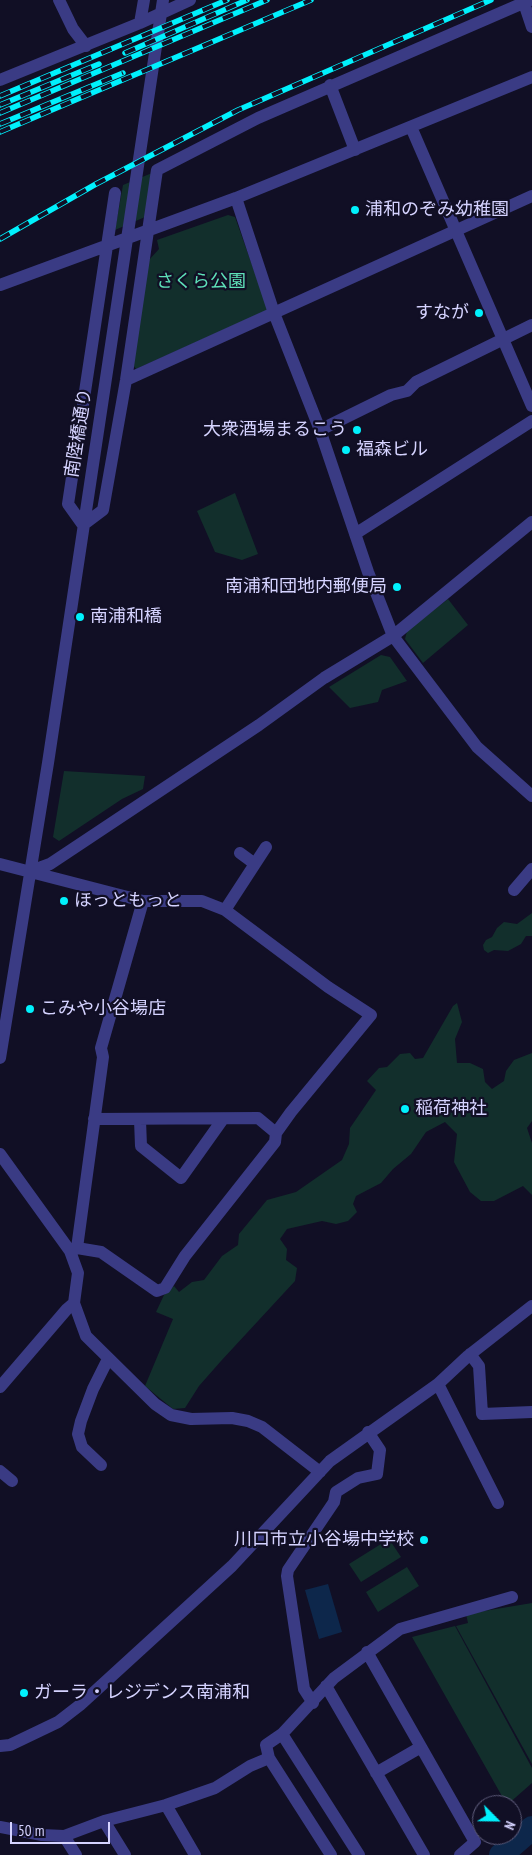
<!DOCTYPE html>
<meta charset="utf-8">
<style>
body{margin:0}
#map{position:relative;width:532px;height:1855px;overflow:hidden;background:#110f25;font-family:"PT Sans Narrow",sans-serif}
canvas{display:block}
.north{position:absolute;left:472px;top:1795px;width:50px;height:50px;box-sizing:border-box;background:#110f25;border:1px solid #5f5d7c;border-radius:50%;rotate:113deg;font-size:14px;font-weight:700;line-height:20px;text-align:center;color:#d5d3ff}
.north::after{content:'';display:block;margin:auto;width:18px;height:22px;background:#00f1fd;clip-path:polygon(50% 0,100% 100%,50% 72%,0 100%)}
.scale{position:absolute;left:10px;top:1822px;width:100px;height:22px;box-sizing:border-box;border:2px solid #d5d3ff;border-top:0;padding-left:6px;font-size:15px;line-height:18px;white-space:nowrap;color:#d5d3ff;-webkit-text-stroke:4px #110f25;paint-order:stroke}
</style>
<div id="map">
<canvas width="532" height="1855"></canvas>
<div class="north">N</div>
<div class="scale">50 m</div>
</div>
<script>
const ctx = document.querySelector('canvas').getContext('2d');
ctx.lineJoin = 'round';
function fill(path, color) { ctx.fillStyle = color; ctx.fill(path, 'evenodd'); }
const toPath = rows => new Path2D(rows.map(r => 'M' + r).join(''));
function trace(path, color, width, dash) { ctx.strokeStyle = color; ctx.lineWidth = width; ctx.lineCap = dash ? 'butt' : 'round'; ctx.setLineDash(dash || []); ctx.stroke(path); }
function write(font, color, halo, rows, align = 'center') {
  ctx.font = font + ' "PT Sans Narrow","Noto Sans JP",sans-serif'; ctx.lineWidth = 4.5; ctx.setLineDash([]); ctx.textBaseline = 'middle'; ctx.strokeStyle = halo; ctx.fillStyle = color; for (const [text, x, y, turn = 0] of rows) {
    ctx.save(); ctx.translate(x, y); ctx.rotate((+turn || 0) * Math.PI / 180); ctx.textAlign = isNaN(turn) ? turn : align; if (halo) ctx.strokeText(text, 0, 0); ctx.fillText(text, 0, 0); ctx.restore();
  }
}
fill(toPath([
 [152,173,145,217,115,230,123,185],
 [228,215,235,217,268,310,136,369,133,365,148,261,159,249,157,240],
 [235,493,258,554,242,560,215,552,197,511],
 [448,599,468,625,423,663,405,639,407,631],
 [381,655,390,657,407,681,382,690,378,702,350,708,329,687],
 [64,771,145,776,143,789,122,799,59,841,53,837],
 [532,913,532,936,526,936,521,944,508,951,494,950,488,953,484,950,483,945,486,940,492,937,497,928,504,922,517,924],
 [457,1003,462,1022,455,1039,457,1063,470,1063,483,1069,485,1082,492,1089,504,1081,506,1071,514,1060,532,1053,532,1121,527,1128,532,1143,532,1195,523,1186,494,1201,481,1201,470,1192,454,1162,457,1134,445,1122,426,1132,411,1154,393,1169,381,1183,356,1196,353,1204,357,1212,348,1221,336,1224,322,1221,287,1229,280,1239,287,1249,286,1260,297,1268,295,1281,221,1361,199,1386,185,1408,173,1409,145,1386,173,1319,156,1312,164,1295,174,1286,179,1292,192,1282,204,1280,222,1256,238,1245,239,1234,267,1200,296,1192,342,1160,349,1144,350,1128,376,1090,367,1081,379,1068,387,1067,400,1054,410,1053,415,1059,423,1058,453,1006],
 [389,1539,401,1557,361,1582,349,1564],
 [407,1567,419,1586,378,1612,366,1592],
 [532,1603,532,1764,456,1626,468,1623,466,1614],
 [455,1626,532,1768,532,1783,507,1805,412,1637]
]), '#122f2c');
fill(toPath([
 [328,1584,342,1632,319,1639,305,1590]
]), '#0d274b');
trace(toPath([
 [501,1855,532,1828]
]), '#0d274b', 24);
trace(toPath([
 [59,0,73,29,86,46],
 [524,3,532,27],
 [140,23,144,0],
 [0,80,140,23,190,0],
 [330,85,355,150],
 [411,127,532,406],
 [115,193,68,504,83,525,103,510,126,380,157,170,258,118,530,0],
 [236,198,274,313,320,430,368,572,393,636,477,747,532,796],
 [0,285,236,198,532,77],
 [126,380,532,196],
 [320,430,391,395,407,391,416,382,532,325],
 [355,534,532,421],
 [240,853,255,864],
 [0,864,143,901,202,901,225,910,328,987,371,1015,291,1112,276,1133,275,1142,185,1256,165,1288,157,1291,101,1252,77,1248,70,1251],
 [31,871,50,864,259,725,324,678,393,636,532,522],
 [514,890,532,869],
 [225,910,266,847],
 [0,1058,48,763,163,0],
 [94,1119,258,1118,276,1133],
 [140,1120,141,1146,181,1178,223,1119],
 [0,1154,70,1251,78,1273,74,1303,67,1309,0,1387],
 [77,1248,103,1057,101,1048,143,901],
 [74,1303,86,1336,155,1404,171,1415,191,1419,232,1418,248,1421,262,1427,320,1472],
 [470,1354,479,1366,482,1414,532,1412],
 [438,1384,498,1503],
 [101,1465,82,1447,78,1434,81,1421,93,1389,108,1359],
 [0,1471,12,1481],
 [367,1652,475,1842,460,1855],
 [326,1686,424,1855],
 [313,1703,304,1689,287,1576,288,1570,334,1502,336,1492,358,1478,377,1474,380,1450,368,1432],
 [282,1734,359,1855],
 [0,1746,10,1745,58,1722,80,1705,232,1566,330,1461,438,1384,468,1356,532,1306],
 [269,1758,331,1855],
 [376,1773,421,1747],
 [166,1805,195,1855],
 [104,1821,125,1855],
 [0,1827,42,1835,64,1836,104,1821,166,1805,215,1788,250,1766,269,1758,266,1745,282,1734,334,1678,400,1629,512,1597],
 [64,1836,76,1855]
]), '#3a3b84', 12);
const rail = toPath([
 [125,53,247,0],
 [0,96,227,0],
 [0,105,99,64],
 [0,113,267,0],
 [0,124,123,73],
 [0,132,311,0],
 [0,239,96,184,238,110,491,0]
]);
trace(rail, '#00f1fd', 5.5);
trace(rail, '#110f25', 4, [11]);
for (const [x, y, r, color] of [
 [355,210,5,"#00f1fd"],
 [479,313,5,"#00f1fd"],
 [357,430,5,"#00f1fd"],
 [346,450,5,"#00f1fd"],
 [397,587,5,"#00f1fd"],
 [80,617,5,"#00f1fd"],
 [64,901,5,"#00f1fd"],
 [30,1009,5,"#00f1fd"],
 [405,1109,5,"#00f1fd"],
 [424,1540,5,"#00f1fd"],
 [24,1693,5,"#00f1fd"]
]) { const dot = new Path2D(); dot.arc(x, y, r, 0, 2 * Math.PI); ctx.fillStyle = color; ctx.fill(dot); trace(dot, '#110f25', 2); }
write('18px', '#d5d3ff', '#110f25', [
 ["浦和のぞみ幼稚園",365,210],
 ["すなが",469,313,"right"],
 ["大衆酒場まるこう",347,430,"right"],
 ["福森ビル",356,450],
 ["南浦和団地内郵便局",387,587,"right"],
 ["南浦和橋",90,617],
 ["ほっともっと",74,901],
 ["こみや小谷場店",40,1009],
 ["稲荷神社",415,1109],
 ["川口市立小谷場中学校",414,1540,"right"],
 ["ガーラ・レジデンス南浦和",34,1693]
], 'left');
write('18px', '#5ee0b8', '#110f25', [
 ["さくら公園",201,282]
]);
write('18px', '#d5d3ff', '#110f25', [
 ["南陸橋通り",79,433,-81]
]);
</script>
